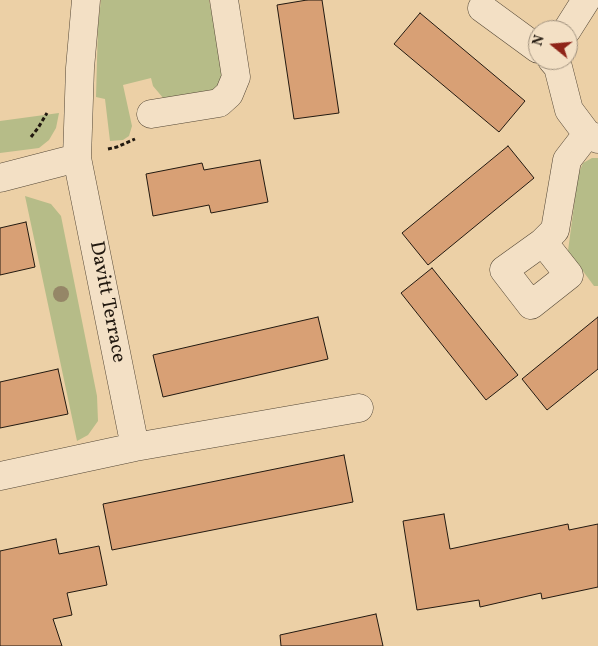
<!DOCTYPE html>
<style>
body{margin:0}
#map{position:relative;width:598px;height:646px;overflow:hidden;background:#ecd0a6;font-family:Vollkorn,serif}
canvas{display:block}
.north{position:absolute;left:528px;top:20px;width:50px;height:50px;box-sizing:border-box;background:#f3e0c5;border:1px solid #9f907d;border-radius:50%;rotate:287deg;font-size:14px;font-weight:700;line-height:20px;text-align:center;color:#221910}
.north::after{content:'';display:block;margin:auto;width:18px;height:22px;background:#8f2418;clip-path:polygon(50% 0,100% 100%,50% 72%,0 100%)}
</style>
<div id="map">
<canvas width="598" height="646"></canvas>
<div class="north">N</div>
</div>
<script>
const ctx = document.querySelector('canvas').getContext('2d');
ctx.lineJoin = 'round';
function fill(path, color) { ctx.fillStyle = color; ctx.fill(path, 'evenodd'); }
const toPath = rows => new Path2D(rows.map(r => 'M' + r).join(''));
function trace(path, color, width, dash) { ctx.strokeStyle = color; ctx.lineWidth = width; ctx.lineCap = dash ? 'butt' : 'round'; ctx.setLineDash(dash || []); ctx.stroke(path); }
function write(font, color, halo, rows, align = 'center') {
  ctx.font = font + ' Vollkorn,serif'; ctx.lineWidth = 5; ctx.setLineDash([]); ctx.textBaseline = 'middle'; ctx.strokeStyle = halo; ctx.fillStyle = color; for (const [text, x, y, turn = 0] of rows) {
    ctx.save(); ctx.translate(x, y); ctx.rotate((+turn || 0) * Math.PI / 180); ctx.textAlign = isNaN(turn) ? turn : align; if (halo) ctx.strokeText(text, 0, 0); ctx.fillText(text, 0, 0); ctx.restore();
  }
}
fill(toPath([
 [101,0,209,0,223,65,221,82,212,91,164,99,153,86,151,78,123,85,132,126,129,136,123,140,110,141,105,99,96,97,98,25],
 [59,113,56,128,49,140,39,148,0,153,0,121],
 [592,158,598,158,598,286,594,286,568,251,578,175,583,163],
 [25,196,51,204,61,216,97,396,98,421,88,435,77,441]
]), '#b6bc88');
const building = toPath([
 [307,0,322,0,339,113,294,119,277,5,307,0],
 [420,13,525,101,499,132,394,44,420,13],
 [508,146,534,178,428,265,402,233,508,146],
 [260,160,268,202,211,213,209,205,153,216,146,174,202,163,204,170,260,160],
 [26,222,35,267,0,275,0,228,26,222],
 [432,268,518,375,486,400,401,293,432,268],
 [318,317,328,359,163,397,153,355,318,317],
 [598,317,598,369,547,410,522,379,598,317],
 [58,369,68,414,0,428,0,382,58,369],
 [344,455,353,502,112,550,103,504,344,455],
 [444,514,450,549,568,524,569,530,598,524,598,587,542,599,541,593,480,607,479,600,417,610,403,521,444,514],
 [56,539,59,554,99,546,107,585,67,593,72,615,53,619,62,646,0,646,0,551,56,539],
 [376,614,383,646,281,646,280,635,376,614]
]);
fill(building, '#d8a075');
trace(building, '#221910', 1);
const street = toPath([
 [86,0,80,68,77,158,135,447],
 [482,8,538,49],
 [567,30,586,0],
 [552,60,558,67,569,110,587,134,598,139],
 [151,114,219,103,229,94,236,77,224,0],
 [0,178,77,158],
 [543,242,569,275,531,305,504,270,543,242,555,230,567,160,587,134],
 [0,476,135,447,359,408]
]);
trace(street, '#544736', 29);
trace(toPath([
 [31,137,38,128,47,113],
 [108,149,117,147,135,139]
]), '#221910', 3, [4, 2.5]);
trace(street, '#f3e0c5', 28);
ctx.fillStyle = '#958667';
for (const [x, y] of [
 [61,294]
]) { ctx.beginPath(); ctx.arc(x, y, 8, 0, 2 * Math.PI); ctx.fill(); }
write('20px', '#221910', '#f3e0c5', [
 ["Davitt Terrace",106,302,79]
]);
</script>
